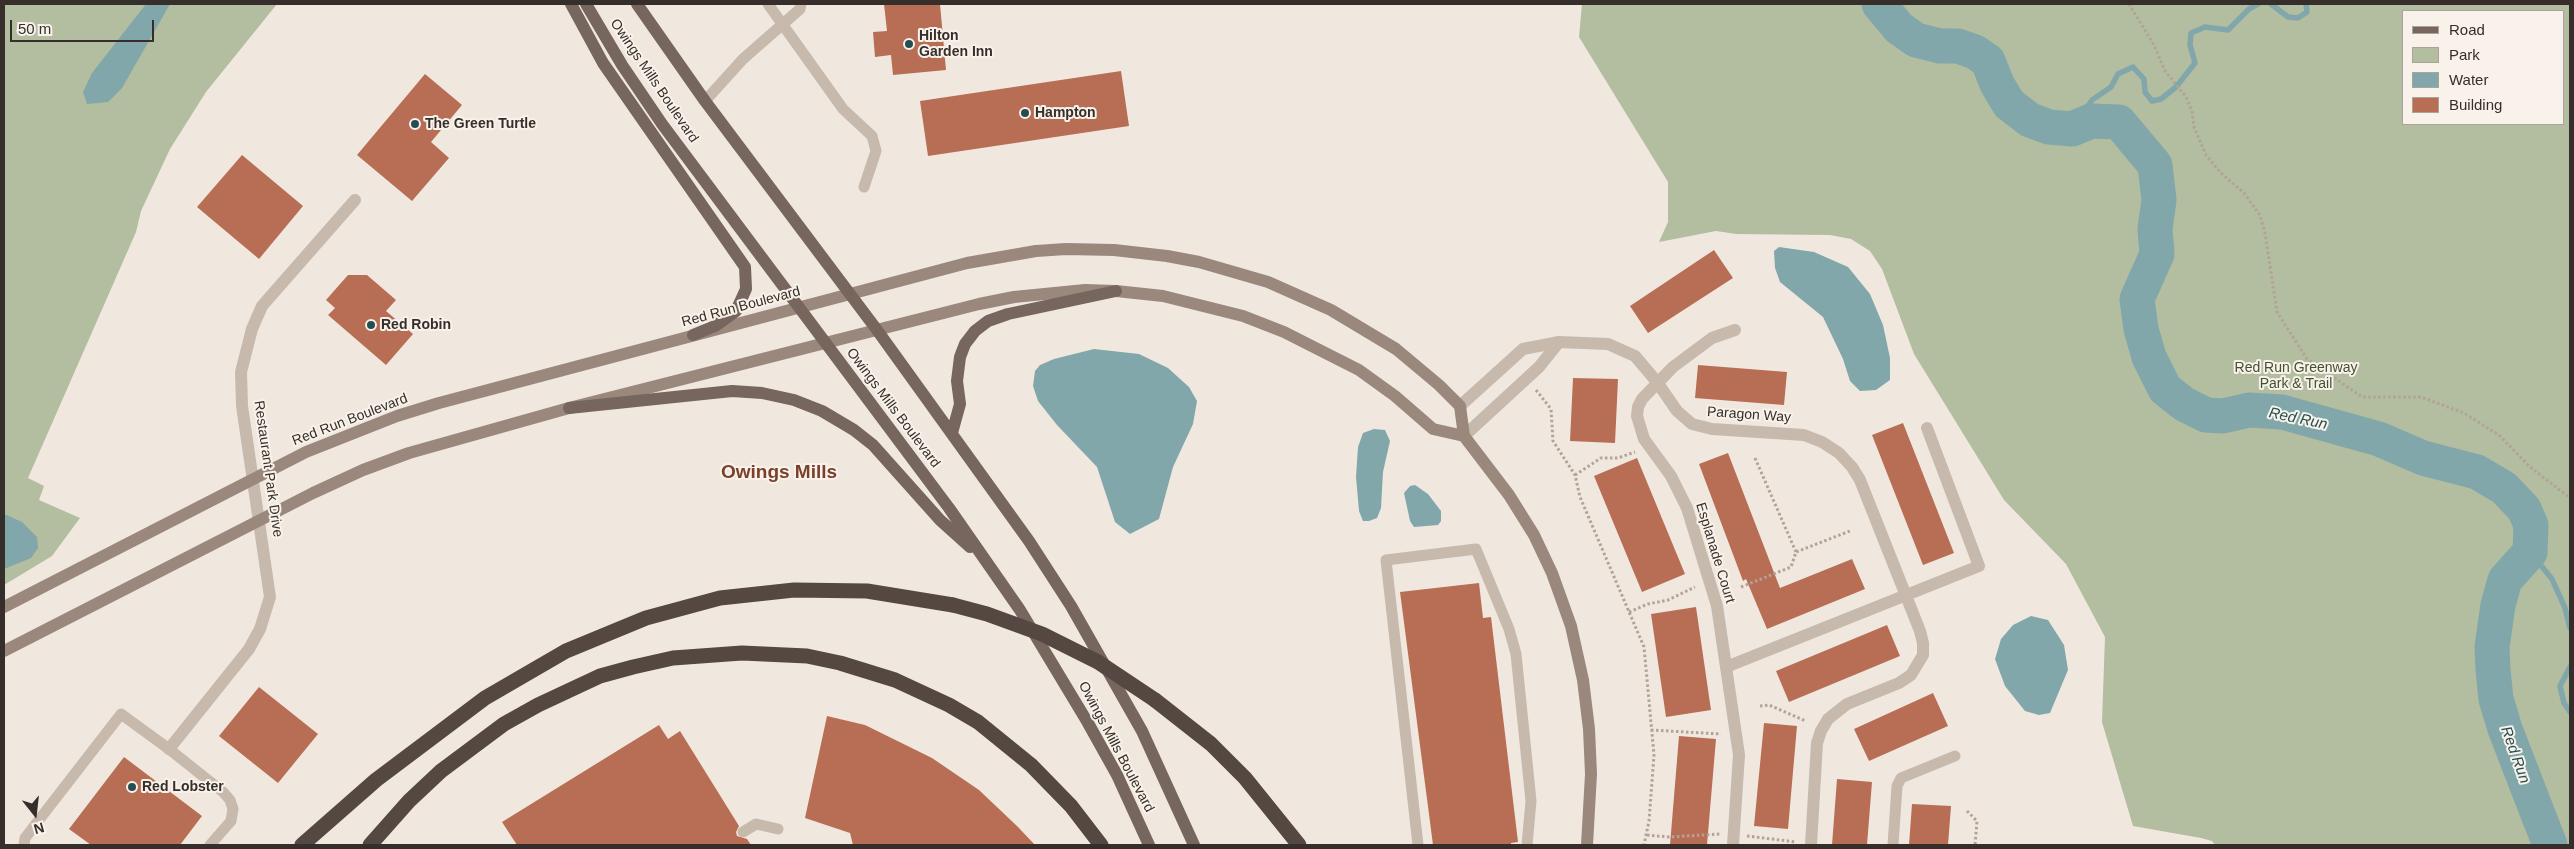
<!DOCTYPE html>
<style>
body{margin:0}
#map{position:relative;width:2574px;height:849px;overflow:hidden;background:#f0e8df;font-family:Helvetica,sans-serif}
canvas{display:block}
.frame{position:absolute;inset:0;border:5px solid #352e2a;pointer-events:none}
.legend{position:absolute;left:2402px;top:10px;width:162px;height:115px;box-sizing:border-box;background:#f8f2ea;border:1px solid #aaa49d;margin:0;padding:6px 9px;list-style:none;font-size:15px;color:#352e2a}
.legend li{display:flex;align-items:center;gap:10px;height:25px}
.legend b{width:25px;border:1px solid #aaa49d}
.north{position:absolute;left:10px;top:789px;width:50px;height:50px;-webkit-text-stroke:4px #f8f2ea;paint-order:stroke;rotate:164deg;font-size:14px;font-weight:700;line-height:20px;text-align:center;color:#352e2a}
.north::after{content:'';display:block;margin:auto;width:18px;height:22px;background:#352e2a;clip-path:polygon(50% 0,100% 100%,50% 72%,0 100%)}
.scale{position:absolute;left:10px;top:20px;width:144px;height:22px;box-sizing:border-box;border:2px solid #352e2a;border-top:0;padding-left:6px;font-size:15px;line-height:18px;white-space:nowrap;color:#352e2a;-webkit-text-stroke:4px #f8f2ea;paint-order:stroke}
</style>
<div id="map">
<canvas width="2574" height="849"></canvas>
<div class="frame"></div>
<ul class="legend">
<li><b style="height:6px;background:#76665d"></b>Road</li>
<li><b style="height:14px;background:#b3bda0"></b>Park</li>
<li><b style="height:14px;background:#81a7aa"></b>Water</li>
<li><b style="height:14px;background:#b86e54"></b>Building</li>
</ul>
<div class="north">N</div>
<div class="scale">50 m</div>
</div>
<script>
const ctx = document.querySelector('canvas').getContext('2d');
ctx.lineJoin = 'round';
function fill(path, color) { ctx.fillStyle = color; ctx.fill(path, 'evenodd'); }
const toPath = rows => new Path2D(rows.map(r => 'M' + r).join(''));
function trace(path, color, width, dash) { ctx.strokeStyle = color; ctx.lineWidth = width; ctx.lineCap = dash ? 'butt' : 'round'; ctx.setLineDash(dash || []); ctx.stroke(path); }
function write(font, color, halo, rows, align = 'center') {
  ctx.font = font + ' Helvetica,sans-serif'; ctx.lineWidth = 4; ctx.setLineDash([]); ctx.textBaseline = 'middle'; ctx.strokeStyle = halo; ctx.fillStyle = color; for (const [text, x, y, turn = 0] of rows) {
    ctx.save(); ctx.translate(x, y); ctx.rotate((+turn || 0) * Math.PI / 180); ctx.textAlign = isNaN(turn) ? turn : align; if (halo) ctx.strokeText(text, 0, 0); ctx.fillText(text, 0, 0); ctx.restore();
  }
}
fill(toPath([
 [4,4,277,4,206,92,170,149,141,211,136,232,28,478,44,486,39,500,80,518,52,556,4,585],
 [1582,4,2570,4,2570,845,2215,845,2212,841,2201,838,2133,826,2102,722,2105,637,2066,564,2004,500,1914,354,1882,269,1870,251,1851,239,1830,235,1736,234,1716,231,1659,242,1668,222,1668,182,1579,37],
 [2563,11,2563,124,2403,124,2403,11]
]), '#b3bda0');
fill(toPath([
 [146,4,170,4,122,88,108,102,87,104,83,92,92,73],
 [1779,247,1814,252,1848,267,1870,294,1883,325,1890,358,1890,380,1876,390,1860,391,1850,381,1843,359,1823,317,1780,282,1775,268,1774,251],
 [1094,349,1139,354,1168,368,1189,387,1197,401,1193,424,1173,467,1159,519,1130,534,1115,522,1097,467,1057,425,1038,401,1033,386,1035,371,1040,365,1054,359],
 [1374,429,1385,430,1390,441,1383,472,1381,508,1377,518,1369,521,1363,521,1359,511,1356,477,1358,447,1363,433],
 [1415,485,1428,494,1441,511,1441,521,1438,525,1414,527,1410,521,1404,493,1410,486],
 [4,514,22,522,37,537,38,548,31,558,4,569],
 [2031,616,2048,620,2064,645,2068,670,2050,713,2039,715,2025,711,2005,686,1995,659,2001,639,2013,625]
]), '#81a7aa');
trace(toPath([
 [2271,4,2288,17,2298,18,2307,12,2306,4],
 [2072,129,2092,100,2111,87,2118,74,2133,67,2144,79,2145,92,2152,101,2161,99,2176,87,2195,63,2190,45,2191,33,2205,27,2228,30,2249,9,2258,4],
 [2530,552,2552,579,2565,608,2570,628],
 [2570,667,2560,686,2564,703,2570,712]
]), '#81a7aa', 5.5);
trace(toPath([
 [1879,4,1899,28,1916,40,1940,46,1958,46,1975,52,1988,61,1997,84,2009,104,2030,120,2049,127,2072,129,2091,121,2119,122,2155,165,2159,200,2155,229,2157,254,2137,299,2141,329,2149,357,2165,389,2184,404,2206,415,2223,416,2249,410,2282,412,2379,439,2423,458,2477,472,2504,488,2524,509,2531,525,2530,552,2505,580,2498,605,2492,647,2493,670,2496,699,2505,729,2550,845]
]), '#81a7aa', 35);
fill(toPath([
 [884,4,940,4,946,70,893,75,891,55,875,57,873,32,887,31],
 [1121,71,1129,126,928,156,920,101],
 [425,74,462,105,431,142,449,158,412,201,357,155],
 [242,155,303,206,259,259,197,207],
 [1714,250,1733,278,1648,333,1630,306],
 [348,275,367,275,396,300,386,311,413,334,386,365,328,315,335,308,326,300],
 [1698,365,1787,372,1784,405,1695,398],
 [1573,378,1618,379,1615,443,1570,441],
 [1903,423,1954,553,1923,565,1872,435],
 [1728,453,1780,588,1852,559,1865,589,1767,629,1746,579,1743,581,1699,464],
 [1637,458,1685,574,1642,592,1594,476],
 [1479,583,1483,618,1491,617,1518,842,1511,843,1511,845,1433,845,1400,592],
 [1696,607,1711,710,1666,717,1651,614],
 [1887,625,1900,656,1789,702,1776,671],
 [259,687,318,734,278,783,219,736],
 [1933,693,1948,726,1869,761,1854,729],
 [827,716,865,725,932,758,979,790,1018,827,1035,845,853,845,850,833,805,818],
 [1764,723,1797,726,1788,829,1754,826],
 [659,725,668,739,680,731,739,826,736,832,737,836,747,839,751,845,517,845,502,822],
 [1679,736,1716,739,1707,845,1670,845],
 [124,757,202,816,180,845,91,845,69,829],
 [1837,779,1872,782,1867,845,1832,845],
 [1912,804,1951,806,1948,845,1909,845]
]), '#b86e54');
trace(toPath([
 [2129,4,2154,45,2165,71,2186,97,2192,111,2194,127,2206,155,2221,173,2244,193,2260,215,2265,233,2277,312,2307,359,2362,397,2421,397,2464,413,2500,436,2530,467,2570,498],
 [1536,390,1551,409,1553,441,1575,475,1580,497,1644,647,1654,755,1649,821,1644,845],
 [1755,458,1796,552],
 [1575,475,1601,458,1618,458,1635,452],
 [1741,587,1791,567,1796,552,1850,531],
 [1629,612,1648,604,1668,600,1695,587],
 [1760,706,1769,705,1806,721],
 [1651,730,1721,734],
 [1967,811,1977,821,1975,845],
 [1647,835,1669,837,1720,834],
 [1747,836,1796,842]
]), '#b2a396', 3, [2.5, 2.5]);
trace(toPath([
 [768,4,843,109,872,136,876,151,864,187],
 [705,101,743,59,800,9,801,4],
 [743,832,756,824,778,829],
 [24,845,25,838,121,714,169,749,223,792,230,800,233,809,231,821,210,845],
 [1418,845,1386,560,1476,549,1509,629,1516,654,1531,801,1527,845],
 [1893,845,1897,786,1901,778,1955,756]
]), '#c7b9ac', 11);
trace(toPath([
 [1460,406,1523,349,1559,342,1608,344,1635,356,1657,382,1677,411,1692,424,1712,429,1804,435,1822,442,1839,453,1852,467,1860,480,1920,631,1923,643,1923,655,1911,675,1899,683,1847,704,1828,719,1821,731,1817,743,1811,845],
 [1464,436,1539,367,1559,342],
 [1726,667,1979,566,1927,428],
 [169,749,249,649,260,629,270,597,242,406,241,372,252,329,262,306,355,200],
 [1733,845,1739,755,1717,606,1687,508,1671,476,1644,439,1637,416,1638,407,1642,399,1673,367,1712,338,1735,330]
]), '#c7b9ac', 12);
trace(toPath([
 [4,607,306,452,397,416,439,403,967,263,1036,251,1066,249,1114,250,1167,256,1199,262,1268,282,1331,310,1396,349,1439,385,1460,406,1464,436,1509,495,1534,535,1552,573,1571,626,1583,680,1589,729,1591,774,1587,845],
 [4,651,313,493,363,470,409,453,569,408,979,304,1014,297,1085,290,1116,291,1163,296,1243,316,1284,332,1359,370,1395,396,1433,429,1464,436]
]), '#9a887d', 12);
trace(toPath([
 [571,4,603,63,745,267,746,289,736,311,715,326,693,335],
 [586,4,622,65,662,124,949,508,1020,610,1088,723,1117,775,1149,845],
 [637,4,705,101,877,330,1029,541,1071,606,1142,731,1194,845],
 [569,408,732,391,762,393,794,400,822,411,854,430,873,445,940,520,970,547],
 [952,433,960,404,957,381,960,357,965,344,975,331,988,321,1008,314,1116,291]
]), '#76665d', 12);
trace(toPath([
 [1155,700,1211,744,1245,778,1299,845],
 [302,845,376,780,485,698,566,651,646,618,720,598,794,590,867,591,953,605],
 [370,845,409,801,441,771,504,724,538,705,600,676,633,667,673,658,742,653,807,656,840,663,895,680,949,705,978,722,1031,765,1071,806,1101,845]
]), '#554842', 15);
trace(toPath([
 [953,605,987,614,1042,634,1098,662,1155,700]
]), '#554842', 15);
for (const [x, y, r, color] of [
 [909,44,5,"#244e52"],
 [1025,113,5,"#244e52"],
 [415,124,5,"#244e52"],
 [371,325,5,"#244e52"],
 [132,787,5,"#244e52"]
]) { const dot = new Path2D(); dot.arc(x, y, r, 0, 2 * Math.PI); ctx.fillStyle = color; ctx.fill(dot); trace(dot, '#f8f2ea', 2); }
write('bold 14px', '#352e2a', '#f8f2ea', [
 ["Hilton",919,36],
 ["Garden Inn",919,52],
 ["Hampton",1035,113],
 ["The Green Turtle",425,124],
 ["Red Robin",381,325],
 ["Red Lobster",142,787]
], 'left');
write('14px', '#352e2a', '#f8f2ea', [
 ["Owings Mills Boulevard",654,81,56],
 ["Red Run Boulevard",741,307,-15],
 ["Owings Mills Boulevard",893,408,53],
 ["Paragon Way",1749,415,4],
 ["Red Run Boulevard",350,420,-21],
 ["Restaurant Park Drive",268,469,82],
 ["Esplanade Court",1715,553,73],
 ["Owings Mills Boulevard",1116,747,62]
]);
write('14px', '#445130', '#f8f2ea', [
 ["Red Run Greenway",2296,368],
 ["Park & Trail",2296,384]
]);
write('italic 15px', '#244e52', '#f8f2ea', [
 ["Red Run",2298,419,12],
 ["Red Run",2515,755,70]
]);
write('bold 19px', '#7b402c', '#f8f2ea', [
 ["Owings Mills",779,473]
]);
</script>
